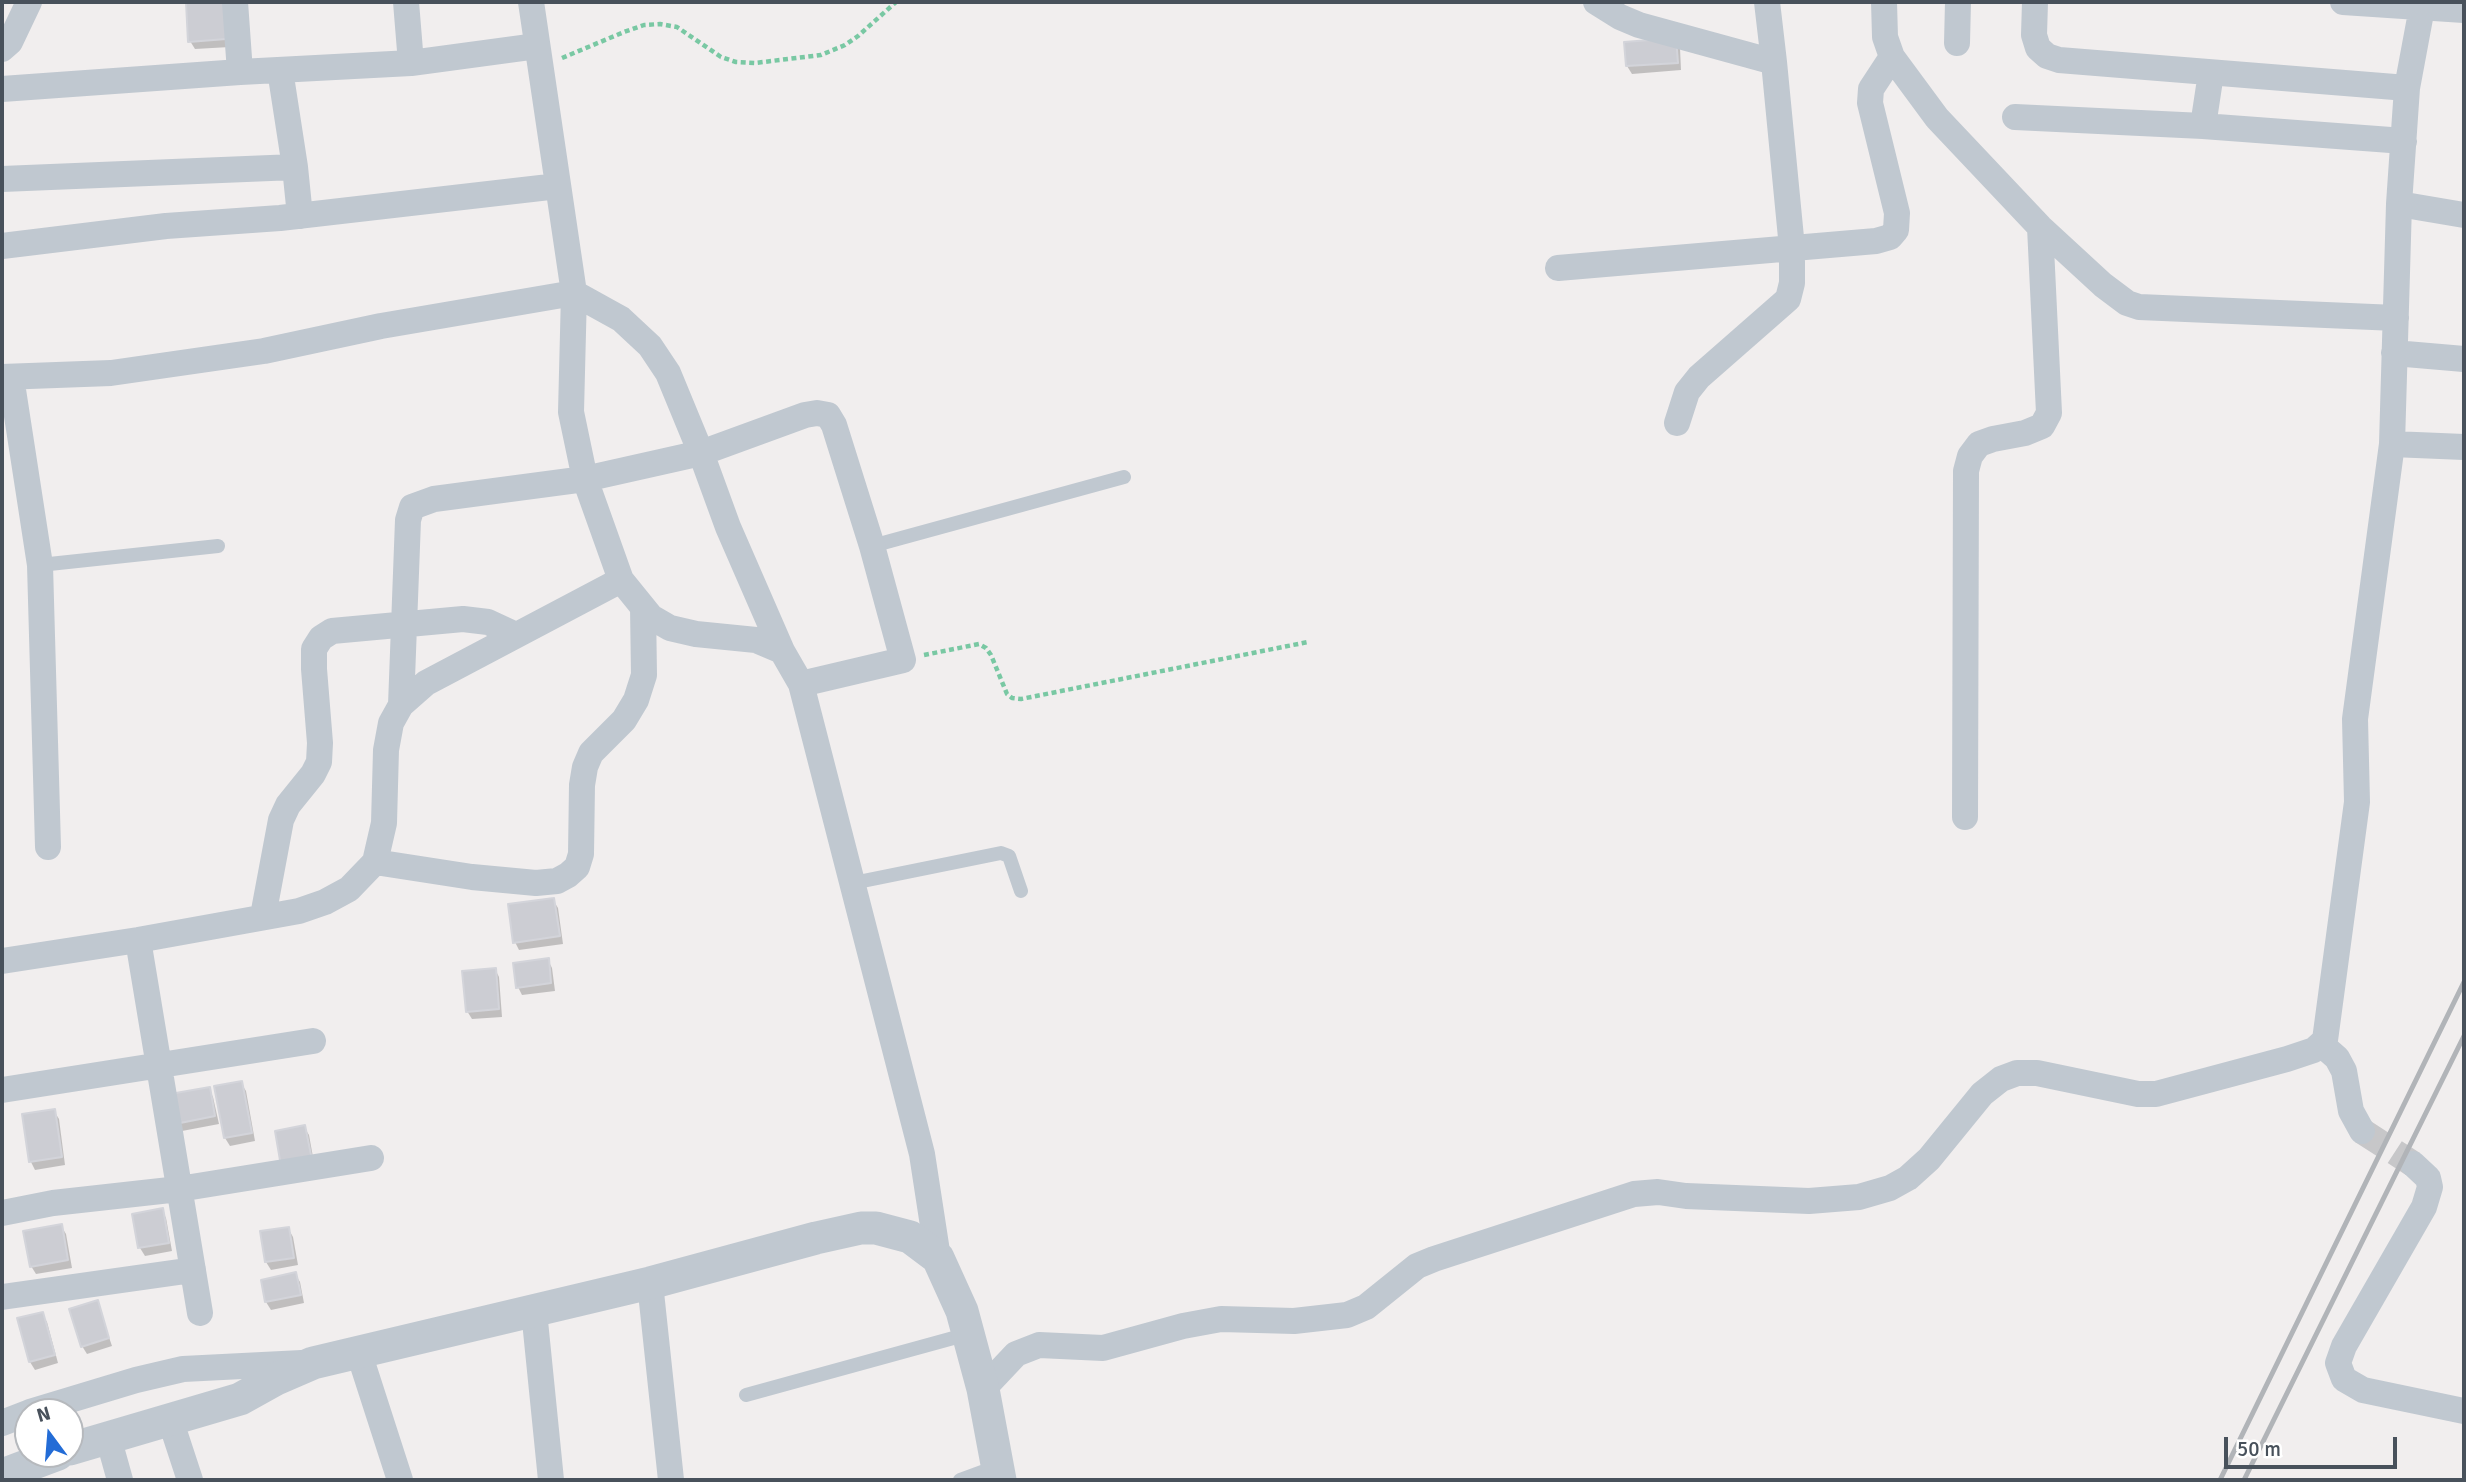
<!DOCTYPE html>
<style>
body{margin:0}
#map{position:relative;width:2466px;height:1482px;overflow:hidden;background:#f1eeee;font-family:Signika,sans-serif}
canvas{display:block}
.frame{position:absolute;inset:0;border:4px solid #48515b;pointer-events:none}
.north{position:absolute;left:14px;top:1398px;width:70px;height:70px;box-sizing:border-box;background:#fff;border:2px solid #b6b9bd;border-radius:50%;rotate:344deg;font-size:19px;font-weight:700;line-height:28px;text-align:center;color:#48515b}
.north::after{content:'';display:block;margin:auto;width:24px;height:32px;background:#236cd6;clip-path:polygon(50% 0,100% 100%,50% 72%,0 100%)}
.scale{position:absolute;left:2224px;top:1437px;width:173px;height:32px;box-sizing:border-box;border:4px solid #48515b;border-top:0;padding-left:9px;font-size:21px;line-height:24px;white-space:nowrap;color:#48515b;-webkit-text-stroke:5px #fff;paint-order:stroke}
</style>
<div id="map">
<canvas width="2466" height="1482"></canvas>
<div class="frame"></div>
<div class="north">N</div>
<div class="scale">50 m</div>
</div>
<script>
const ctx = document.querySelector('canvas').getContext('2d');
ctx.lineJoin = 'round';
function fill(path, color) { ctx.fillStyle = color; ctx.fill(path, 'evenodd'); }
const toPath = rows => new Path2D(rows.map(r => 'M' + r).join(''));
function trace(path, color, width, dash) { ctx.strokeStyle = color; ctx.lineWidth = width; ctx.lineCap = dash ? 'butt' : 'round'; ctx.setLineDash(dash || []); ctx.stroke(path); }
fill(toPath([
 [187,2,227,2,230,47,195,49,190,41],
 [1680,48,1681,70,1632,74,1627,66],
 [553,900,558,908,563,944,519,950,515,942],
 [548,960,552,968,555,991,522,995,518,987],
 [495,969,499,977,502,1017,472,1019,467,1011],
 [241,1083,246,1091,255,1141,230,1146,225,1138],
 [209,1089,213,1097,219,1124,182,1131,177,1123],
 [54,1111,59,1119,65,1165,35,1170,31,1162],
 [304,1127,309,1135,315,1168,287,1173],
 [162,1210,166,1218,172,1251,145,1256,140,1248,134,1215],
 [61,1226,66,1234,72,1268,36,1274,31,1266],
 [288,1228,293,1237,298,1265,271,1270,266,1262,262,1233],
 [295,1274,300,1282,304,1303,271,1310,266,1302],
 [97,1302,112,1346,87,1354,82,1346],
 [42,1314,47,1322,58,1363,35,1370,30,1362,19,1320]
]), '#0003');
const building = toPath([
 [186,2,224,2,226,39,188,42,186,2],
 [1676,38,1678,63,1626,66,1624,42,1676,38],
 [554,898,560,936,513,943,508,904,554,898],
 [549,958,551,983,516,988,513,963,549,958],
 [496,968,499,1009,466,1012,462,971,496,968],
 [242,1081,252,1133,224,1138,214,1086,242,1081],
 [210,1087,215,1116,175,1124,170,1094,210,1087],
 [55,1109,62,1157,29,1162,22,1114,55,1109],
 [305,1125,312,1160,281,1166,275,1131,305,1125],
 [163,1208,169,1243,138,1248,132,1214,163,1208],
 [62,1224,68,1260,30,1267,23,1231,62,1224],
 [289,1227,294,1258,265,1262,260,1231,289,1227],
 [296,1272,301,1295,265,1302,261,1280,296,1272],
 [98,1300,109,1338,81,1347,69,1309,98,1300],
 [43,1312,55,1355,29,1362,17,1318,43,1312]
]);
fill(building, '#cccdd3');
trace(building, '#d3d4da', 2);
trace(toPath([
 [2362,1131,2413,1164]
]), '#c7c7c9', 26, [26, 13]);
trace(toPath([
 [562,58,624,32,644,25,660,24,677,27,721,57,736,62,755,63,821,55,845,45,858,36,896,2],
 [924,655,979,644,986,648,991,655,1007,694,1012,698,1021,699,1308,642]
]), '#79c8a3', 4.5, [5, 3.5]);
trace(toPath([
 [872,546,1124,477],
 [40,565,218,546],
 [853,883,1001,853,1009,856,1021,891],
 [746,1395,968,1334],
 [960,1480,998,1466]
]), '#c0c8d0', 14);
trace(toPath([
 [235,2,240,72],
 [406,2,411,63],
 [531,2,574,293,571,412,585,479,621,580,651,617,670,628,696,634,756,640,782,651,801,684,922,1154,938,1258],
 [1596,2,1620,17,1639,25,1774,62,1792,248,1792,283,1788,299,1699,377,1687,392,1677,423],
 [1767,2,1774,62],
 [1884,2,1885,37,1892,57,1937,118,2040,227,2103,285,2127,303,2139,307,2396,318],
 [2035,2,2034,35,2038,48,2047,56,2059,60,2407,88],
 [2343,2,2464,10],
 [1957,43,1958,2],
 [2,49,10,42,29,2],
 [280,70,295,167,300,216],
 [2,89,240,72,411,63,537,46],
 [2015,117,2203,126,2404,141],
 [2203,126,2211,73],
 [2,179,295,167],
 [2399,204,2464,215],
 [2,246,166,226,280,218,558,186],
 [1558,268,1876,241,1890,237,1896,230,1897,213,1870,103,1871,89,1892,57],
 [2394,353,2464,359],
 [2,377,111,373,264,351,381,326,574,293,621,319,650,346,668,373,701,453,728,527,782,651],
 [11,377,40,565,48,847],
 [2392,444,2464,447],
 [401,705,408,520,412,507,434,499,585,479,701,453,805,415,817,413,828,415,834,425,872,546,903,660,801,684],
 [1965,817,1966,471,1970,456,1979,444,1993,439,2025,433,2042,426,2049,413,2040,227],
 [375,862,472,877,536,883,557,881,568,875,577,867,581,854,582,785,585,767,591,753,624,720,636,700,644,675,643,607],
 [263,916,281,820,288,805,313,774,319,762,320,743,314,669,314,649,321,638,332,631,463,619,488,622,516,635],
 [138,940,200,1313],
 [2,961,138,940,299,911,325,902,349,889,375,862,384,823,386,750,391,723,401,705,426,683,621,580],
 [2321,1044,2337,1058,2344,1071,2351,1111,2362,1131],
 [2,1090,313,1041],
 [2413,1164,2428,1178,2430,1187,2424,1207,2344,1346,2338,1363,2344,1379,2363,1390,2464,1411],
 [2,1213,53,1203,179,1189,371,1158],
 [650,1283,671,1480],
 [2,1297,193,1270],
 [534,1311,551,1480],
 [359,1353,400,1480],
 [983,1389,1016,1354,1039,1345,1103,1348,1183,1326,1221,1319,1294,1321,1347,1315,1366,1307,1417,1266,1434,1259,1634,1194,1658,1192,1686,1196,1809,1201,1859,1197,1890,1188,1908,1178,1929,1159,1982,1094,2001,1079,2017,1073,2037,1073,2138,1094,2156,1094,2287,1059,2314,1050,2325,1040,2357,802,2355,719,2392,444,2399,204,2407,88,2423,2],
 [30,1412,136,1380,183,1369,302,1363],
 [170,1419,190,1480],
 [2,1423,28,1413],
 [108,1437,120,1480]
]), '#c0c8d0', 26);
trace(toPath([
 [70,1449,240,1399,276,1379,313,1363,650,1283,816,1238,861,1228,876,1228,910,1237,938,1258,962,1311,983,1389,1000,1480],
 [2,1475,58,1454]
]), '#c0c8d0', 33);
trace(toPath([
 [2220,1480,2464,982],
 [2244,1480,2464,1036]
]), '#b1b4b8', 5);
</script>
